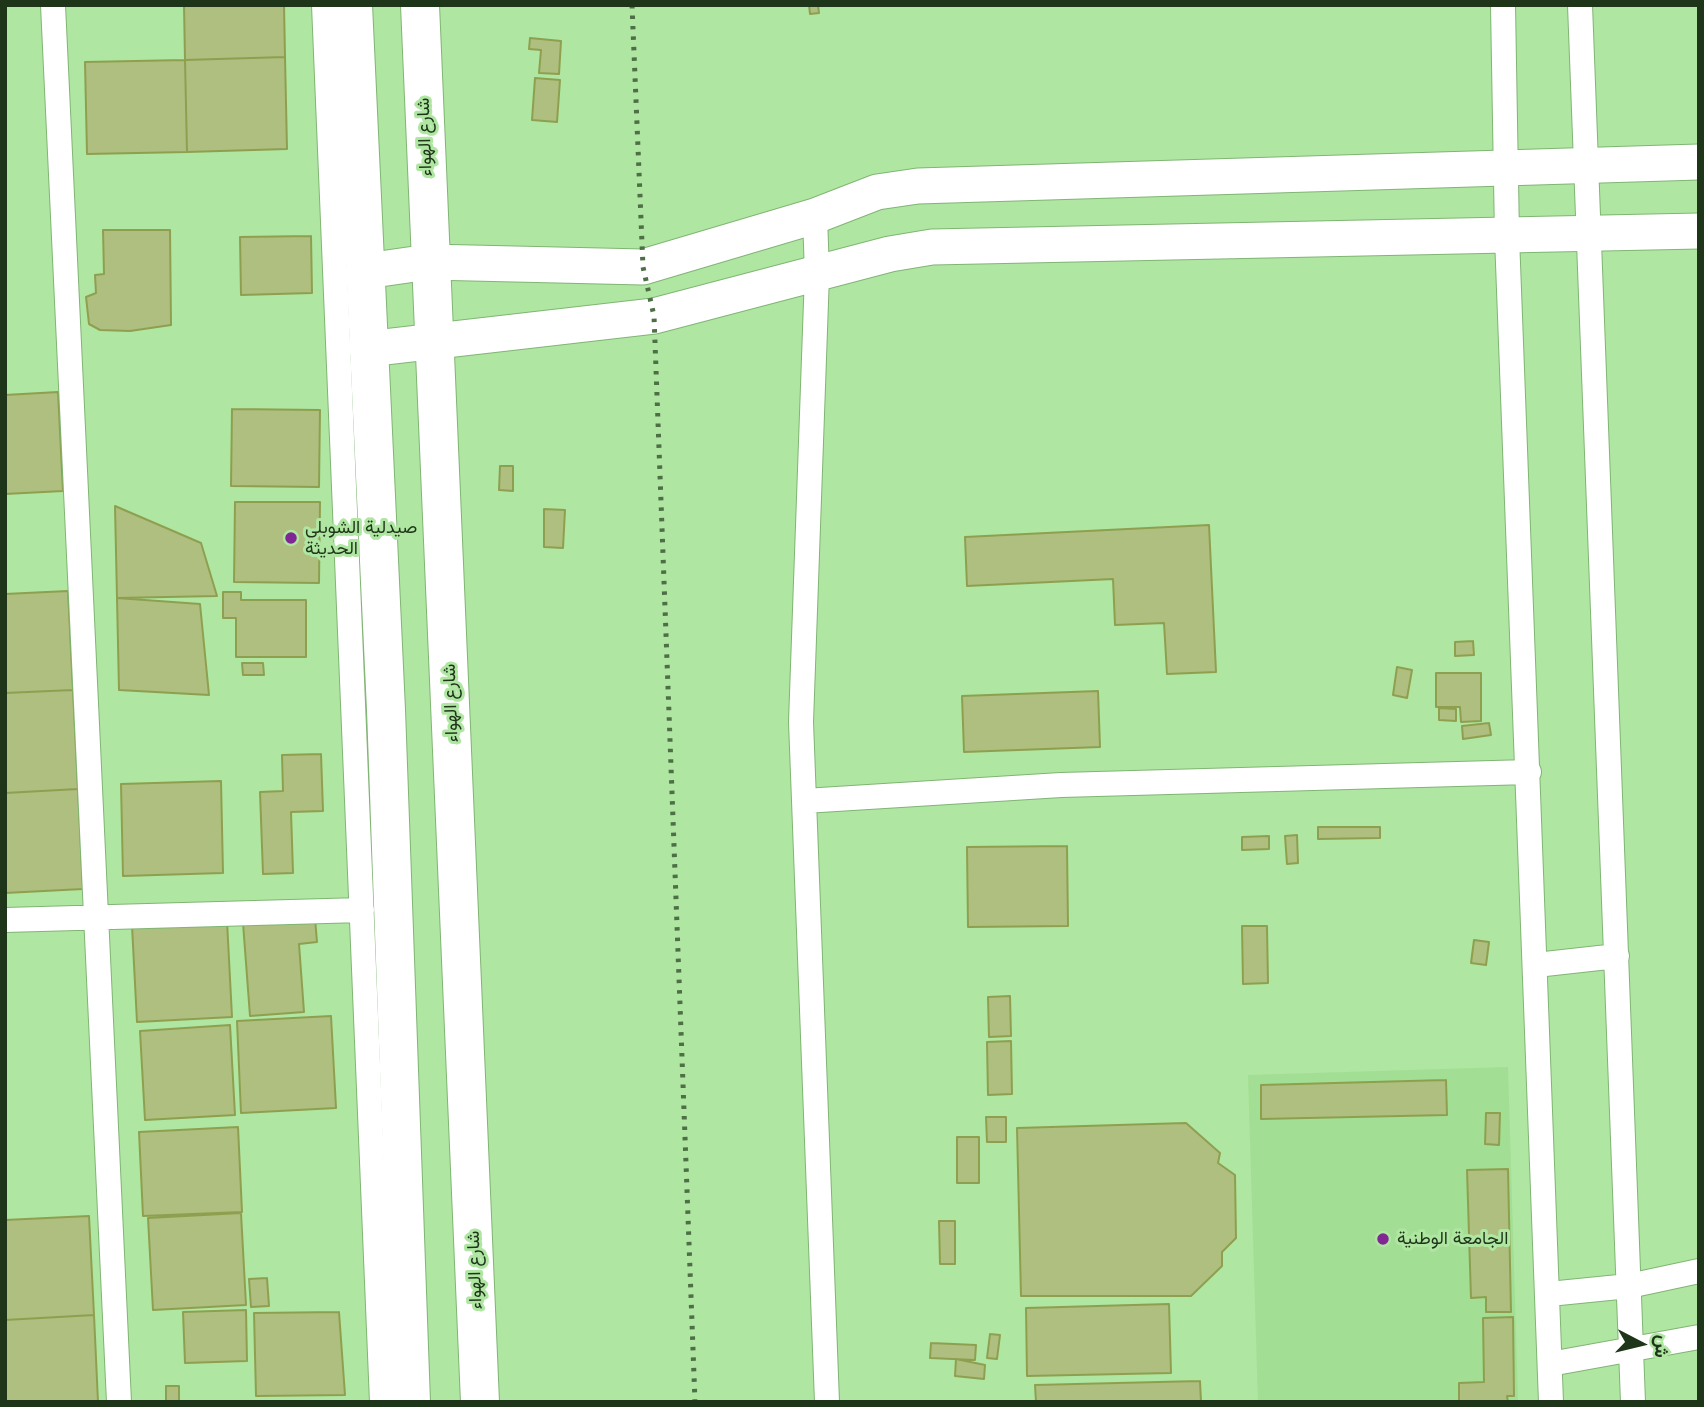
<!DOCTYPE html>
<meta charset="utf-8">
<style>
body{margin:0}
#map{position:relative;width:1704px;height:1407px;overflow:hidden;background:#afe6a2;font-family:"Fira Sans",Vazirmatn,sans-serif}
canvas{display:block}
.frame{position:absolute;inset:0;border:7px solid #1f351a;pointer-events:none}
.north{position:absolute;left:1606px;top:1309px;width:70px;height:70px;-webkit-text-stroke:5px #afe6a2;paint-order:stroke;rotate:97deg;font-size:19px;font-weight:700;line-height:28px;text-align:center;color:#1f351a}
.north::after{content:'';display:block;margin:auto;width:24px;height:32px;background:#1f351a;clip-path:polygon(50% 0,100% 100%,50% 72%,0 100%)}
</style>
<div id="map">
<canvas width="1704" height="1407"></canvas>
<div class="frame"></div>
<div class="north">ش</div>
</div>
<script>
const ctx = document.querySelector('canvas').getContext('2d');
ctx.lineJoin = 'round';
function fill(path, color) { ctx.fillStyle = color; ctx.fill(path, 'evenodd'); }
const toPath = rows => new Path2D(rows.map(r => 'M' + r).join(''));
function trace(path, color, width, dash) { ctx.strokeStyle = color; ctx.lineWidth = width; ctx.lineCap = dash ? 'butt' : 'round'; ctx.setLineDash(dash || []); ctx.stroke(path); }
function write(font, color, halo, rows, align = 'center') {
  ctx.font = font + ' "Fira Sans",Vazirmatn,sans-serif'; ctx.lineWidth = 6; ctx.setLineDash([]); ctx.textBaseline = 'middle'; ctx.strokeStyle = halo; ctx.fillStyle = color; for (const [text, x, y, turn = 0] of rows) {
    ctx.save(); ctx.translate(x, y); ctx.rotate((+turn || 0) * Math.PI / 180); ctx.textAlign = isNaN(turn) ? turn : align; if (halo) ctx.strokeText(text, 0, 0); ctx.fillText(text, 0, 0); ctx.restore();
  }
}
fill(toPath([
 [1508,1067,1518,1402,1258,1402,1248,1075]
]), '#a2de93');
const building = toPath([
 [184,5,284,5,285,57,185,60,184,5],
 [809,5,818,5,819,13,810,14,809,5],
 [530,38,561,41,559,74,539,73,541,50,529,49,530,38],
 [285,57,287,149,187,152,185,60,285,57],
 [185,60,187,152,87,154,85,62,185,60],
 [535,78,560,80,557,122,532,120,535,78],
 [103,230,170,230,171,325,130,331,100,330,89,324,86,297,96,293,95,275,104,274,103,230],
 [311,236,312,293,241,295,240,237,311,236],
 [58,392,63,491,5,494,5,395,58,392],
 [232,409,320,410,319,487,231,486,232,409],
 [500,466,513,466,513,491,499,490,500,466],
 [235,502,320,502,319,583,234,582,235,502],
 [115,506,201,543,217,596,117,598,115,506],
 [544,509,565,510,563,548,544,547,544,509],
 [1209,525,1216,672,1167,674,1164,623,1115,625,1113,579,967,586,965,537,1209,525],
 [68,591,73,690,5,693,5,594,68,591],
 [223,592,241,592,241,600,306,600,306,657,236,657,236,618,223,618,223,592],
 [117,598,200,604,209,695,119,690,117,598],
 [1473,641,1474,655,1455,656,1455,642,1473,641],
 [242,663,263,663,264,675,243,675,242,663],
 [1397,667,1412,670,1407,698,1393,695,1397,667],
 [1436,673,1481,673,1481,721,1461,722,1460,707,1436,707,1436,673],
 [73,690,78,789,5,793,5,693,73,690],
 [1098,691,1100,747,964,752,962,696,1098,691],
 [1439,708,1456,709,1456,721,1439,720,1439,708],
 [1489,723,1491,735,1463,739,1462,726,1489,723],
 [321,754,323,811,291,812,293,873,263,874,260,792,283,791,282,755,321,754],
 [221,781,223,873,123,876,121,784,221,781],
 [78,789,83,889,5,893,5,793,78,789],
 [1318,827,1380,827,1380,838,1318,839,1318,827],
 [1297,835,1298,863,1287,864,1285,836,1297,835],
 [1269,836,1269,849,1242,850,1242,837,1269,836],
 [1067,846,1068,926,968,927,967,847,1067,846],
 [315,918,317,942,299,944,304,1012,250,1016,243,923,315,918],
 [227,921,232,1017,137,1022,132,926,227,921],
 [1242,926,1267,926,1268,983,1243,984,1242,926],
 [1474,940,1489,942,1486,965,1471,963,1474,940],
 [1010,996,1011,1036,989,1037,988,997,1010,996],
 [331,1016,336,1108,241,1113,237,1021,331,1016],
 [230,1025,235,1115,145,1120,140,1031,230,1025],
 [1011,1041,1012,1094,988,1095,987,1042,1011,1041],
 [1446,1080,1447,1115,1261,1119,1261,1085,1446,1080],
 [1486,1113,1500,1113,1499,1145,1485,1144,1486,1113],
 [986,1117,1006,1117,1006,1142,987,1142,986,1117],
 [1186,1123,1220,1153,1218,1163,1235,1175,1236,1238,1222,1252,1222,1266,1191,1296,1021,1296,1017,1128,1186,1123],
 [238,1127,242,1212,143,1216,139,1132,238,1127],
 [957,1137,979,1137,979,1183,957,1183,957,1137],
 [1508,1169,1511,1312,1486,1312,1486,1297,1471,1298,1467,1170,1508,1169],
 [241,1213,246,1305,153,1310,148,1218,241,1213],
 [89,1216,94,1315,5,1320,5,1220,89,1216],
 [939,1221,955,1221,955,1264,940,1264,939,1221],
 [267,1278,269,1306,251,1307,249,1279,267,1278],
 [1169,1304,1171,1373,1027,1376,1026,1308,1169,1304],
 [246,1310,247,1361,185,1363,183,1312,246,1310],
 [339,1312,345,1395,256,1396,254,1313,339,1312],
 [94,1315,98,1402,5,1402,5,1320,94,1315],
 [1513,1317,1514,1396,1507,1396,1508,1402,1459,1402,1459,1383,1484,1382,1483,1318,1513,1317],
 [990,1334,1000,1335,997,1359,987,1358,990,1334],
 [931,1343,976,1345,975,1360,930,1358,931,1343],
 [956,1359,985,1365,984,1379,955,1376,956,1359],
 [1200,1381,1201,1402,1036,1402,1035,1385,1200,1381],
 [166,1386,179,1386,179,1402,166,1402,166,1386]
]);
fill(building, '#afbf7f');
trace(building, '#8ea04f', 2);
const street = toPath([
 [53,5,119,1402],
 [324,5,382,1402],
 [1503,5,1507,237,1551,1402],
 [1580,5,1633,1402],
 [815,216,817,274,801,722,827,1402],
 [804,801,1061,785,1529,772],
 [5,920,362,910],
 [1536,965,1617,956],
 [1549,1294,1629,1286,1699,1271],
 [1550,1364,1699,1337]
]);
const secondary = toPath([
 [366,271,429,262,643,267,815,216,877,192,918,186,1699,162],
 [367,349,654,316,890,254,932,247,1699,231]
]);
const primary = toPath([
 [353,5,386,710,411,1402],
 [420,5,480,1402]
]);
trace(street, '#80b574', 26);
trace(secondary, '#80b574', 37);
trace(primary, '#80b574', 40);
trace(street, '#fff', 24);
trace(secondary, '#fff', 35);
trace(primary, '#fff', 38);
trace(toPath([
 [632,5,643,267,654,316,695,1402]
]), '#4e6f46', 5, [3.5, 7]);
for (const [x, y, r, color] of [
 [291,538,7,"#802794"],
 [1383,1239,7,"#802794"]
]) { const dot = new Path2D(); dot.arc(x, y, r, 0, 2 * Math.PI); ctx.fillStyle = color; ctx.fill(dot); trace(dot, '#afe6a2', 2.5); }
write('18px', '#1f351a', '#afe6a2', [
 ["شارع الهواء",425,137,-92],
 ["شارع الهواء",451,703,-92],
 ["شارع الهواء",475,1270,-92]
]);
write('18px', '#1f351a', '#afe6a2', [
 ["صيدلية الشوبلي",305,528],
 ["الحديثة",305,549],
 ["الجامعة الوطنية",1397,1239]
], 'left');
</script>
